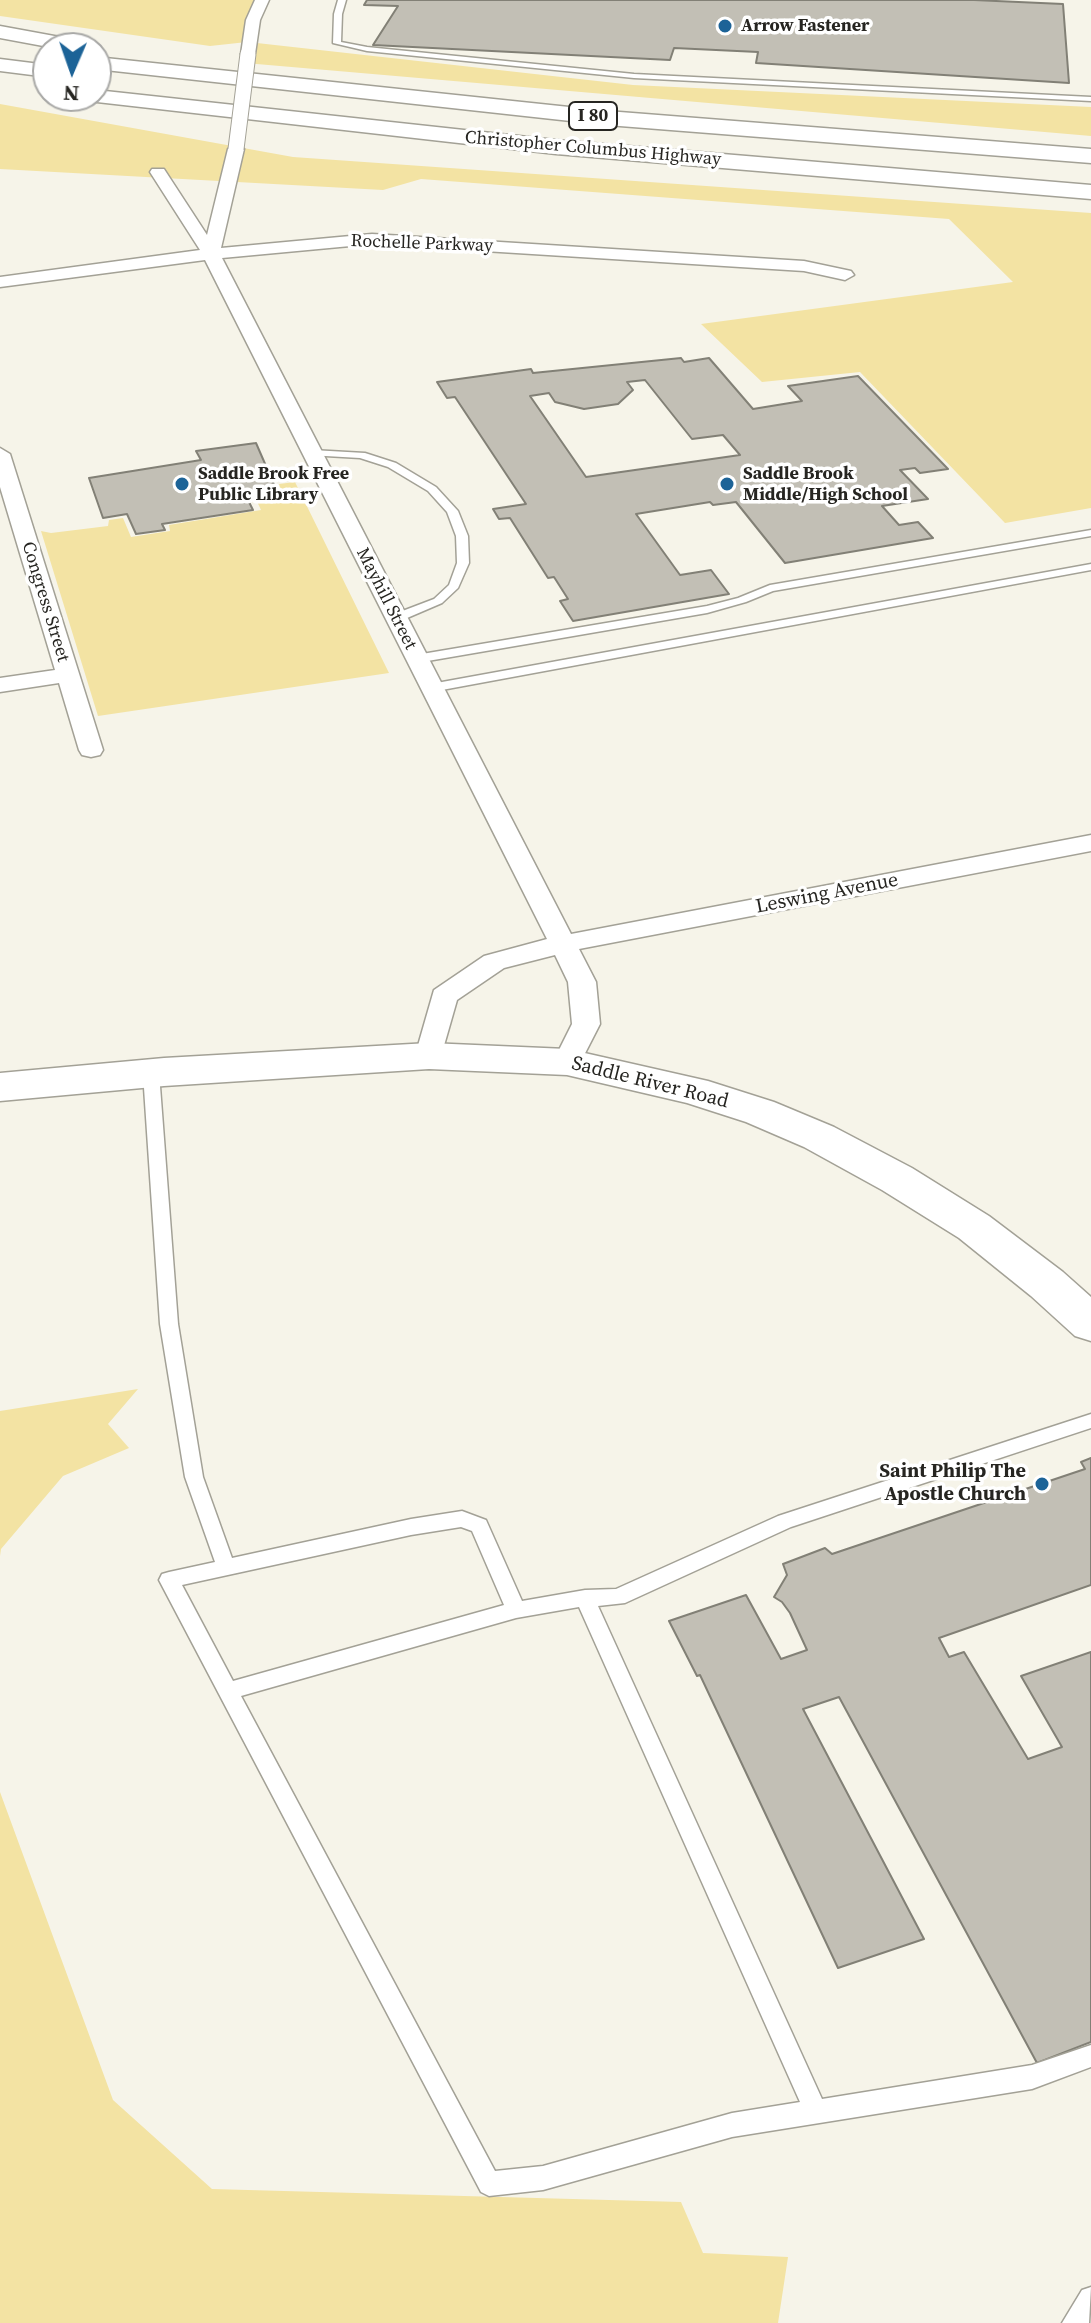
<!DOCTYPE html>
<style>
body{margin:0}
#map{position:relative;width:1091px;height:2323px;overflow:hidden;background:#f6f4e9;font-family:"Source Serif 4",serif}
canvas{display:block}
.north{position:absolute;left:32px;top:32px;width:80px;height:80px;box-sizing:border-box;background:#fff;border:2px solid #a8a8a6;border-radius:50%;rotate:182deg;font-size:22px;font-weight:700;line-height:32px;text-align:center;color:#262521}
.north::after{content:'';display:block;margin:auto;width:28px;height:36px;background:#1c6397;clip-path:polygon(50% 0,100% 100%,50% 72%,0 100%)}
</style>
<div id="map">
<canvas width="1091" height="2323"></canvas>
<div class="north">N</div>
</div>
<script>
const ctx = document.querySelector('canvas').getContext('2d');
ctx.lineJoin = 'round';
function fill(path, color) { ctx.fillStyle = color; ctx.fill(path, 'evenodd'); }
const toPath = rows => new Path2D(rows.map(r => 'M' + r).join(''));
function trace(path, color, width, dash) { ctx.strokeStyle = color; ctx.lineWidth = width; ctx.lineCap = dash ? 'butt' : 'round'; ctx.setLineDash(dash || []); ctx.stroke(path); }
function write(font, color, halo, rows, align = 'center') {
  ctx.font = font + ' "Source Serif 4",serif'; ctx.lineWidth = 7; ctx.setLineDash([]); ctx.textBaseline = 'middle'; ctx.strokeStyle = halo; ctx.fillStyle = color; for (const [text, x, y, turn = 0] of rows) {
    ctx.save(); ctx.translate(x, y); ctx.rotate((+turn || 0) * Math.PI / 180); ctx.textAlign = isNaN(turn) ? turn : align; if (halo) ctx.strokeText(text, 0, 0); ctx.fillText(text, 0, 0); ctx.restore();
  }
}
fill(toPath([
 [0,0,262,0,248,42,633,85,1091,107,1091,136,245,63,247,42,210,46,0,16],
 [0,104,293,157,1091,213,1091,508,1005,523,860,372,762,382,701,324,1013,282,949,219,421,179,383,190,0,169],
 [295,482,389,673,98,716,41,531,51,533,108,526,109,520,123,518,131,537,170,531,169,525,261,510,254,495,281,491,279,484],
 [138,1389,108,1424,129,1448,63,1476,1,1549,0,1556,0,1411],
 [0,1792,113,2100,212,2189,681,2202,703,2253,788,2257,778,2323,0,2323]
]), '#f3e3a3');
const building = toPath([
 [367,0,974,0,1063,4,1069,83,756,63,758,52,674,48,670,60,373,45,398,6,364,5,367,0],
 [681,358,684,362,709,358,753,409,802,401,788,386,858,376,948,469,920,473,915,468,900,470,928,499,882,506,899,525,918,522,933,538,785,563,736,502,713,505,710,502,636,514,680,575,711,570,729,594,573,621,560,601,568,599,554,577,548,578,510,518,499,519,493,509,526,504,455,397,447,398,437,382,531,369,533,373,681,358],
 [645,380,692,439,723,435,740,455,586,477,530,396,549,393,555,402,584,409,618,404,633,390,627,382,645,380],
 [256,443,276,489,245,494,253,510,162,524,165,530,136,534,127,514,103,518,89,478,201,460,196,451,256,443],
 [1091,1458,1091,1585,939,1638,949,1657,964,1652,1028,1759,1062,1747,1021,1676,1091,1652,1091,2042,1037,2063,839,1697,803,1709,924,1939,838,1968,700,1675,697,1676,669,1621,746,1595,781,1659,807,1650,790,1613,782,1602,774,1597,787,1575,783,1564,825,1548,832,1554,1085,1469,1081,1462,1091,1458]
]);
fill(building, '#c2bfb5');
trace(building, '#828076', 2);
const lane = toPath([
 [338,0,346,0,342,14,341,42,367,47,634,74,1091,97,1091,101,634,78,367,51,333,43,334,14,338,0],
 [312,450,365,453,396,463,436,487,458,511,468,536,469,563,458,588,442,603,400,621,392,621,392,615,434,599,449,585,457,563,456,536,447,512,428,491,388,467,360,458,308,455,307,453,312,450],
 [1091,530,1091,536,773,591,746,602,707,613,416,663,410,659,416,655,707,606,738,598,770,585,1091,530],
 [1091,564,1091,570,431,692,425,688,431,684,1091,564],
 [151,1068,159,1073,178,1324,203,1477,232,1558,411,1519,462,1511,486,1520,522,1601,585,1590,616,1589,778,1516,1091,1414,1091,1428,791,1527,625,1603,598,1606,822,2099,1032,2065,1091,2045,1091,2067,1032,2089,732,2137,543,2190,489,2196,481,2192,159,1580,162,1574,169,1572,215,1562,185,1477,160,1324,143,1073,151,1068],
 [461,1527,472,1531,504,1605,233,1681,182,1585,411,1535,461,1527],
 [579,1607,800,2102,732,2113,543,2166,495,2171,241,1696,516,1618,579,1607],
 [1091,2287,1089,2323,1062,2323,1082,2290,1091,2287]
]);
const street = toPath([
 [255,0,269,0,260,20,255,54,248,58,241,54,246,20,255,0],
 [236,144,244,149,221,248,372,234,804,261,851,271,854,275,845,280,804,271,372,244,222,258,571,934,1091,835,1091,851,579,949,596,982,600,1024,577,1069,567,1072,557,1069,553,1062,572,1024,568,982,555,955,504,968,457,1000,439,1063,429,1066,419,1063,415,1056,434,990,484,956,547,939,205,260,0,287,0,277,200,250,150,172,152,169,164,169,207,235,228,149,236,144],
 [0,448,10,454,103,750,100,755,91,757,82,755,79,750,59,683,0,692,0,678,55,670,0,487,0,448]
]);
const secondary = toPath([
 [429,1043,567,1049,708,1081,774,1102,834,1127,912,1168,989,1216,1063,1272,1091,1297,1091,1341,1075,1336,1031,1296,959,1238,882,1190,804,1147,746,1122,687,1103,567,1075,429,1069,164,1086,0,1101,0,1073,164,1058,429,1043]
]);
const highway = toPath([
 [0,26,87,42,97,48,54,48,0,38,0,26],
 [96,57,607,111,1091,149,1091,163,607,125,96,69,96,57],
 [0,59,48,65,48,77,0,71,0,59],
 [96,90,556,140,1091,185,1091,199,556,154,88,101,85,96,96,96,96,90]
]);
trace(lane, '#a3a196', 3);
trace(street, '#a3a196', 3);
trace(secondary, '#a3a196', 3);
trace(highway, '#a3a196', 3);
fill(lane, '#fff');
fill(street, '#fff');
fill(secondary, '#fff');
fill(highway, '#fff');
const streetBridge = toPath([
 [236,149,248,54]
]);
trace(streetBridge, '#a3a196', 17, []);
trace(streetBridge, '#fff', 15);
for (const [x, y, r, color] of [
 [725,26,8,"#1c6397"],
 [182,484,8,"#1c6397"],
 [727,484,8,"#1c6397"],
 [1042,1484,8,"#1c6397"]
]) { const dot = new Path2D(); dot.arc(x, y, r, 0, 2 * Math.PI); ctx.fillStyle = color; ctx.fill(dot); trace(dot, '#fff', 3); }
write('bold 18px', '#262521', '#fff', [
 ["Arrow Fastener",741,26],
 ["Saddle Brook Free",198,474],
 ["Public Library",198,495],
 ["Saddle Brook",743,474],
 ["Middle/High School",743,495]
], 'left');
for (const [x, y, w] of [
 [593,116,48]
]) { const box = new Path2D(); box.roundRect(x - w / 2, y - 14, w, 28, 6); ctx.fillStyle = '#fff'; ctx.fill(box); trace(box, '#262521', 2); }
write('bold 18px', '#262521', null, [
 ["I 80",593,116]
]);
write('18px', '#262521', '#fff', [
 ["Christopher Columbus Highway",593,149,5],
 ["Rochelle Parkway",422,244,2],
 ["Mayhill Street",386,599,63],
 ["Congress Street",45,602,73]
]);
write('20px', '#262521', '#fff', [
 ["Leswing Avenue",827,894,-11],
 ["Saddle River Road",650,1083,14]
]);
write('bold 20px', '#262521', '#fff', [
 ["Saint Philip The",1026,1472],
 ["Apostle Church",1026,1495]
], 'right');
</script>
